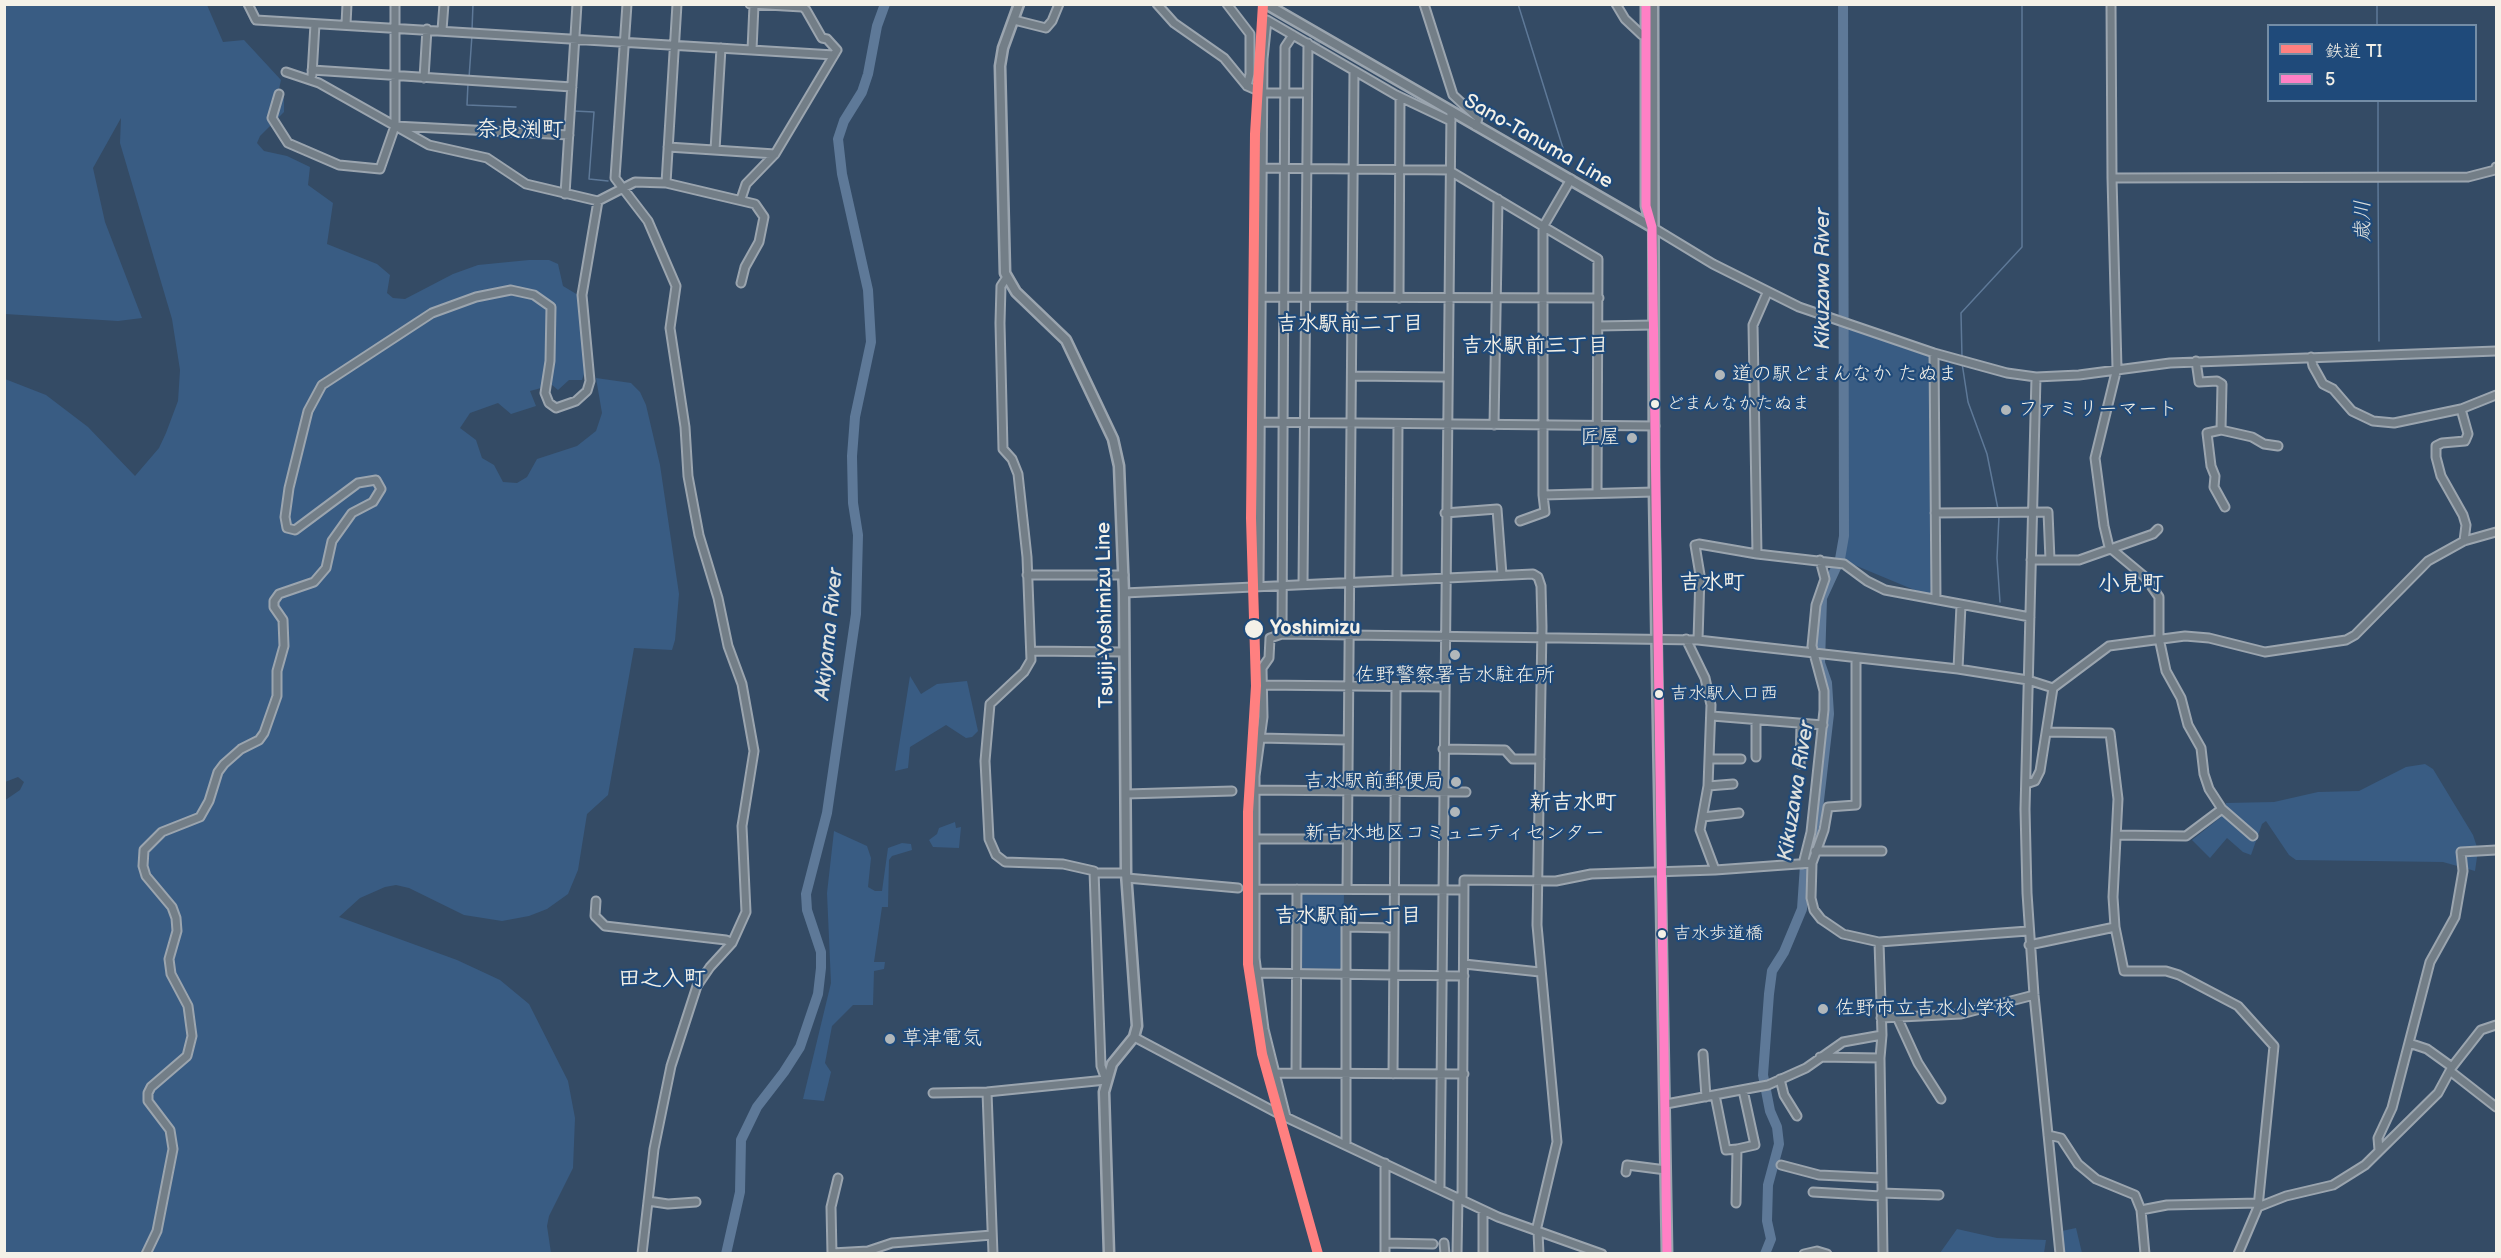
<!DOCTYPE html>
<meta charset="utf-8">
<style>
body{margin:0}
#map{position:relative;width:2501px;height:1258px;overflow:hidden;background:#344b65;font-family:"Balsamiq Sans","Klee One",sans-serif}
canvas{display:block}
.frame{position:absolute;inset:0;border:6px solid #f4f1e8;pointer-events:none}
.legend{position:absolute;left:2267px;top:24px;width:210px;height:78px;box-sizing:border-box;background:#1f4a7a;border:2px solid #748da6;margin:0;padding:8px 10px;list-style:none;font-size:18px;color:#f4f1e8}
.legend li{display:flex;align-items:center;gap:12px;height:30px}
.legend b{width:30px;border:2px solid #748da6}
</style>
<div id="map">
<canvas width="2501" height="1258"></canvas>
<div class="frame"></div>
<ul class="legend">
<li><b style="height:8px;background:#ff8080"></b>鉄道 TI</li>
<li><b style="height:8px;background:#ff80c5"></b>5</li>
</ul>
</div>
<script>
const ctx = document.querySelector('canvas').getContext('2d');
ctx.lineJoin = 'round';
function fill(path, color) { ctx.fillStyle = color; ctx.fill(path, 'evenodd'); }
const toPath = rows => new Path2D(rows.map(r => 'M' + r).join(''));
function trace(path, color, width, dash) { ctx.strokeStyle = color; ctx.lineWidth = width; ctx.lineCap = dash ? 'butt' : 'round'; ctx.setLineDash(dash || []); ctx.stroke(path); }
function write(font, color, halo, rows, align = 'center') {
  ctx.font = font + ' "Balsamiq Sans","Klee One",sans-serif'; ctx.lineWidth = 4.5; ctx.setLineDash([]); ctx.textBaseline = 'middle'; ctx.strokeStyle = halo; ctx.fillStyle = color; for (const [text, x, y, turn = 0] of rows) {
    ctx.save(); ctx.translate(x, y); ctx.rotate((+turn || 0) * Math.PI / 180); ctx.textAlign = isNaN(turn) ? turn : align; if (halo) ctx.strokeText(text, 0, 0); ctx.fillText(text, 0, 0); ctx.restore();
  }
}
fill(toPath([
 [4,5,207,5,223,42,244,40,281,80,278,94,284,94,284,112,260,136,257,143,264,151,287,156,310,167,308,185,333,203,327,244,377,264,390,275,387,293,393,298,405,299,453,274,478,265,529,260,549,260,558,264,563,286,578,295,587,366,582,380,569,380,558,390,552,385,530,391,536,406,511,414,498,403,470,413,460,428,476,440,482,458,494,465,503,482,517,483,527,477,537,459,577,446,596,431,602,413,596,378,631,383,640,392,646,405,660,465,679,594,675,640,672,650,634,648,608,795,587,814,578,870,568,894,547,909,529,916,502,921,464,915,409,888,396,885,385,887,360,898,339,917,457,960,500,980,529,1004,568,1081,575,1118,573,1168,549,1216,547,1226,551,1253,5,1253,4,801,20,790,24,782,18,777,5,782,5,379,46,395,88,427,135,476,159,448,166,433,178,401,180,370,172,319,120,143,121,118,93,168,105,222,142,318,118,321,5,314],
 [1848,324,1934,353,1936,599,1840,559,1844,536,1843,386],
 [910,676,921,694,937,684,967,681,978,731,972,737,966,738,946,725,910,747,908,768,895,771],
 [2425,764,2433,769,2473,835,2478,850,2475,871,2443,862,2296,860,2289,855,2266,821,2262,824,2251,855,2243,852,2227,838,2210,858,2192,840,2226,813,2226,803,2274,802,2318,792,2359,791,2406,767],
 [955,822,956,828,961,827,959,848,933,847,929,840,937,834,939,828],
 [834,831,867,846,871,858,868,887,875,891,882,891,888,848,902,843,911,844,912,850,892,856,889,860,888,907,882,907,874,962,885,962,884,969,874,971,873,1005,853,1005,832,1026,825,1063,831,1072,824,1101,803,1099,831,983,827,893],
 [1303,892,1341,892,1344,895,1342,972,1301,971,1299,969,1300,895],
 [2076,1228,2082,1253,2065,1253,2062,1231],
 [1957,1229,1997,1238,2046,1240,2044,1253,1940,1253]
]), '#395c83');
trace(toPath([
 [1518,4,1567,161],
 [2377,4,2377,26],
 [472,30,473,4],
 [469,78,472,35],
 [468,83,467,105,516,107],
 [2378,100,2378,176],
 [574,111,594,112,589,179,608,181],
 [2378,180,2379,341],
 [1962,358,1961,313,2022,247,2022,4],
 [1962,363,1968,402,1987,454,1998,509],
 [1999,516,1997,558,2000,602]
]), '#5e7998', 1.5);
trace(toPath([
 [726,1254,740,1192,741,1140,757,1107,784,1072,800,1047,818,994,821,968,821,952,807,910,806,894,827,813,856,614,858,535,853,503,852,456,855,417,871,342,868,290,842,174,838,139,844,121,862,92,868,74,877,26,885,4],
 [1765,1254,1771,1239,1767,1221,1768,1185,1779,1144,1777,1127,1770,1111,1763,1075,1769,994,1772,971,1784,952,1802,909,1805,865,1818,809,1829,714,1827,683,1820,663,1822,598,1840,559,1844,536,1843,4]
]), '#5e7998', 10);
trace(toPath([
 [1314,45,1328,31]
]), '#516479', 7, [7, 3.5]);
const minor = toPath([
 [248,4,256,20,834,55],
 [627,4,615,178,648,221,676,286,670,328,685,427,688,476,699,535,718,598,728,646,742,684,754,751,742,826,746,912,732,943,710,967,697,986,671,1066,654,1149,642,1254],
 [750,4,802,7],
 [1157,4,1174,23,1224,58,1247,86,1263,93,1307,93],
 [1227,4,1250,34,1250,74,1247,86],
 [1424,4,1453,95,1478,118,1476,126],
 [1616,4,1625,19,1642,35,1649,35],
 [2111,4,2112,178,2117,368,2095,458,2104,526,2109,547,2145,577,2159,597,2159,638,2166,671,2181,698,2188,725,2201,748,2204,774,2209,789,2222,809,2253,836],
 [1014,20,1046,28,1052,21,1059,4],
 [346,24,347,4],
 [442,30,444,4],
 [1293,35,1285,47,1282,634,1698,640,1958,669,2028,680,2053,688],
 [752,50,754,5],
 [312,70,572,87],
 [286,72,319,83,429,145,487,158,526,184,598,201,635,182,666,183,755,204,764,217,759,242,745,267,741,283],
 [312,75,315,24],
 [424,78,427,29],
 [279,94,272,118,288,143,339,165,380,169,395,126,395,4],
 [395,126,569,135],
 [668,147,775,154],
 [715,150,721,48],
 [1262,168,1450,170],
 [1450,171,1598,259,1597,493],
 [2112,178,2468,177,2495,170,2496,167],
 [666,183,677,4],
 [565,194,577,4],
 [741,199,746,184,775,154,837,50,827,39,822,38,806,10,800,4],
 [1652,227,1713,264,1799,307,1934,353,2007,373,2036,377,2079,375,2170,363,2496,351],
 [1261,297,1599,298],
 [1399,298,1400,97],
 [1598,326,1654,325],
 [1934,353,1936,599],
 [2311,357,2313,366,2323,384,2333,389,2352,411,2373,421,2394,423,2461,409,2496,395],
 [2196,361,2199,382,2217,381,2222,384,2221,430,2252,437,2264,444,2278,446],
 [1352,376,1446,377],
 [2036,377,2025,809,2027,893,2034,995,2060,1254],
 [2461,409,2468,434,2465,441,2442,443,2436,446,2436,457,2441,476,2463,515,2466,525,2464,541],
 [1260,422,1655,426],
 [1494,425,1498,199],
 [2221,430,2207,433,2211,466,2215,476,2214,487,2225,507],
 [1543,495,1654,492],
 [1445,513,1497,509,1502,575],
 [1935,513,2048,512,2050,560],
 [1520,521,1545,512,1543,495,1543,227,1571,179],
 [1757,554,1753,325,1767,293],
 [2031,560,2079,560,2153,534,2158,529],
 [1027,575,1124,575],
 [1397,580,1398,424],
 [1303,584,1308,43],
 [1259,585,1263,59,1267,20,1396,95,1451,121],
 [1124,593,1533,574,1538,577,1541,586,1542,627,1537,925,1557,1142,1536,1231],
 [1282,634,1270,638,1269,658,1262,668,1263,717,1255,776,1255,958,1264,1029,1286,1117],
 [1686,639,1705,678,1711,705,1708,786,1700,830,1715,870],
 [1698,640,1700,575,1695,545,1699,544,1757,554,1844,564,1867,581,1885,590,2030,617],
 [1031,651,1124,652],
 [1856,658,1856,805,1828,807,1824,830,1812,863,1811,898,1814,910,1821,919,1843,934,1879,942,2028,931],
 [1958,669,1961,605],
 [1263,685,1444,687],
 [1712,716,1823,725],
 [2047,732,2110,733,2118,799,2113,897,2115,927,2124,971,2166,971,2179,975,2238,1006,2274,1046,2258,1207,2238,1254],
 [1260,738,1348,740],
 [1443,749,1505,750,1513,759,1540,759],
 [1756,757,1756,721],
 [1709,759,1741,759],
 [1800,764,1801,724],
 [2026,784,2035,781,2040,771,2053,688,2109,646,2185,636,2209,638,2265,652,2346,640,2355,635,2428,561,2464,541,2496,532],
 [1708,786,1733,784],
 [1255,790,1466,792],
 [1126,794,1232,791],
 [1703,817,1739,813],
 [2118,835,2186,836,2222,809],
 [1255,839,1348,839],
 [1815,851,1882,851],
 [1803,864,1811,832,1824,710,1824,691,1812,646,1816,605,1825,579,1820,560],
 [1095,873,1126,873],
 [1127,878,1238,888],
 [1255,889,1463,890],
 [1347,889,1354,71],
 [596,901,595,916,605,926,726,940,732,943],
 [1879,942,1882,1035,1880,1058,1883,1254],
 [2029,945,2115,927],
 [1464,964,1540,972],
 [1256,973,1464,976],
 [1897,1017,1918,1063,1941,1099],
 [1881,1018,1961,1014,2034,995],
 [1134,1037,1279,1114,1498,1217,1602,1254],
 [2409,1043,2427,1049,2452,1067],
 [1703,1054,1706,1097],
 [1820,1057,1880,1058],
 [2450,1071,2496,1107],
 [1275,1073,1464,1074],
 [1296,1073,1297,889],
 [1393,1074,1396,687],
 [1780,1079,1784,1095,1797,1116],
 [987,1092,993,1254],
 [933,1093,987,1092,1106,1080,1101,1066,1094,871,1063,864,1005,862,996,855,989,839,985,761,990,704,1024,672,1031,660,1027,557,1018,474,1012,459,1003,449,1000,323,1001,286,1007,277],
 [1715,1095,1726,1150,1737,1149,1755,1145,1743,1090],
 [1666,1104,1768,1085,1806,1068,1843,1042,1882,1035],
 [2048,1135,2061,1138,2078,1164,2096,1179,2135,1195,2141,1210,2145,1254],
 [1346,1145,1346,927,1394,928],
 [2379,1150,2378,1138,2392,1108,2430,962,2455,917,2463,871,2461,852,2496,850],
 [1385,1163,1385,1254],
 [1781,1165,1819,1175,1881,1178],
 [1626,1172,1627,1165,1666,1170],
 [1440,1188,1451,111],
 [1813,1192,1881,1196],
 [1881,1193,1939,1195],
 [1462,1200,1464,880,1556,881,1591,874,1715,870,1812,863],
 [648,1201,668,1204,696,1202],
 [1736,1203,1737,1149],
 [2258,1207,2286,1196,2333,1185,2365,1165,2438,1093,2452,1067,2481,1030,2496,1025],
 [2141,1210,2167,1205,2259,1203],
 [1538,1232,1539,1254],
 [1385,1243,1433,1244],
 [1444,1243,1445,1254],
 [832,1253,868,1251,892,1243,992,1235],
 [146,1254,157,1231,173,1149,170,1130,148,1101,148,1093,151,1087,187,1056,192,1036,188,1006,171,974,169,959,177,931,176,918,172,907,146,876,143,866,144,850,162,832,200,817,209,801,218,772,224,764,241,749,259,740,264,733,277,696,277,671,284,646,283,620,274,607,274,601,279,594,314,582,326,568,332,541,352,513,373,502,381,489,376,480,358,483,295,530,287,528,285,517,289,488,308,411,322,385,432,313,476,297,511,290,534,295,551,307,550,361,545,393,549,403,556,408,576,401,587,391,590,381,582,295,598,201],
 [832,1254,831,1207,838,1178],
 [1457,1254,1458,1197],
 [1483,1254,1483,1210],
 [1804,1254,1817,1251,1827,1254]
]);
const major = toPath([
 [1019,4,1003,48,1000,66,1005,273,1016,292,1066,340,1113,439,1119,466,1124,593,1126,873,1137,1026,1134,1037,1112,1064,1104,1092,1109,1254],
 [1266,4,1652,227],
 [1646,4,1646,206,1650,221],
 [1653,4,1654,492,1667,1254]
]);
trace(minor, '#9ba5af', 11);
trace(major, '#9ba5af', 13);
trace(minor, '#737e87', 7);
trace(major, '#737e87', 8);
trace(toPath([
 [1646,4,1646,206,1652,227,1667,1254]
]), '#ff80c5', 9);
trace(toPath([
 [1263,4,1255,134,1251,518,1256,686,1248,812,1248,964,1262,1054,1318,1254]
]), '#ff8080', 10);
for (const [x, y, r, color] of [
 [1720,375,6,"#b1b7ba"],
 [1655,404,5,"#f4f1e8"],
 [2006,410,6,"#b1b7ba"],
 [1632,438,6,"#b1b7ba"],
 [1254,629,10,"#f4f1e8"],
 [1455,655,6,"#b1b7ba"],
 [1659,694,5,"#f4f1e8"],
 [1456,782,6,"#b1b7ba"],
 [1455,812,6,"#b1b7ba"],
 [1662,934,5,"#f4f1e8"],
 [1823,1009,6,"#b1b7ba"],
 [890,1039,6,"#b1b7ba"]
]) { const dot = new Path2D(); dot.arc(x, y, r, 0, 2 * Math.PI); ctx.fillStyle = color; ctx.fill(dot); trace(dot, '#1f4a7a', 2); }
write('18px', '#f4f1e8', '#1f4a7a', [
 ["どまんなかたぬま",1666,404],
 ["吉水駅入口西",1670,694],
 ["吉水歩道橋",1673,934]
], 'left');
write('20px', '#f4f1e8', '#1f4a7a', [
 ["Sano-Tanuma Line",1538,142,30],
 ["Tsuiji-Yoshimizu Line",1106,615,-91]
]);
write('20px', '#f4f1e8', '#1f4a7a', [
 ["道の駅どまんなか たぬま",1732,375],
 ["ファミリーマート",2018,410],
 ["匠屋",1620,438,"right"],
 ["佐野警察署吉水駐在所",1455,676,"center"],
 ["吉水駅前郵便局",1444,782,"right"],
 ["新吉水地区コミュニティセンター",1455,834,"center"],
 ["佐野市立吉水小学校",1835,1009],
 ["草津電気",902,1039]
], 'left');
write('bold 20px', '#f4f1e8', '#1f4a7a', [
 ["Yoshimizu",1270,629]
], 'left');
write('italic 21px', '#dee0dd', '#1f4a7a', [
 ["歳川",2364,221,-90],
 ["Kikuzawa River",1824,279,-90],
 ["Akiyama River",830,634,-84],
 ["Kikuzawa River",1797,791,-81]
]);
write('bold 21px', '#f4f1e8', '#1f4a7a', [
 ["吉水駅前二丁目",1350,325],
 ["吉水駅前三丁目",1535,347],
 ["吉水駅前一丁目",1348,917]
]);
write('bold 22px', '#f4f1e8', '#1f4a7a', [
 ["奈良渕町",520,130],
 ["吉水町",1712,583],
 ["小見町",2131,584],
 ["新吉水町",1573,803],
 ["田之入町",662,979]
]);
</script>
